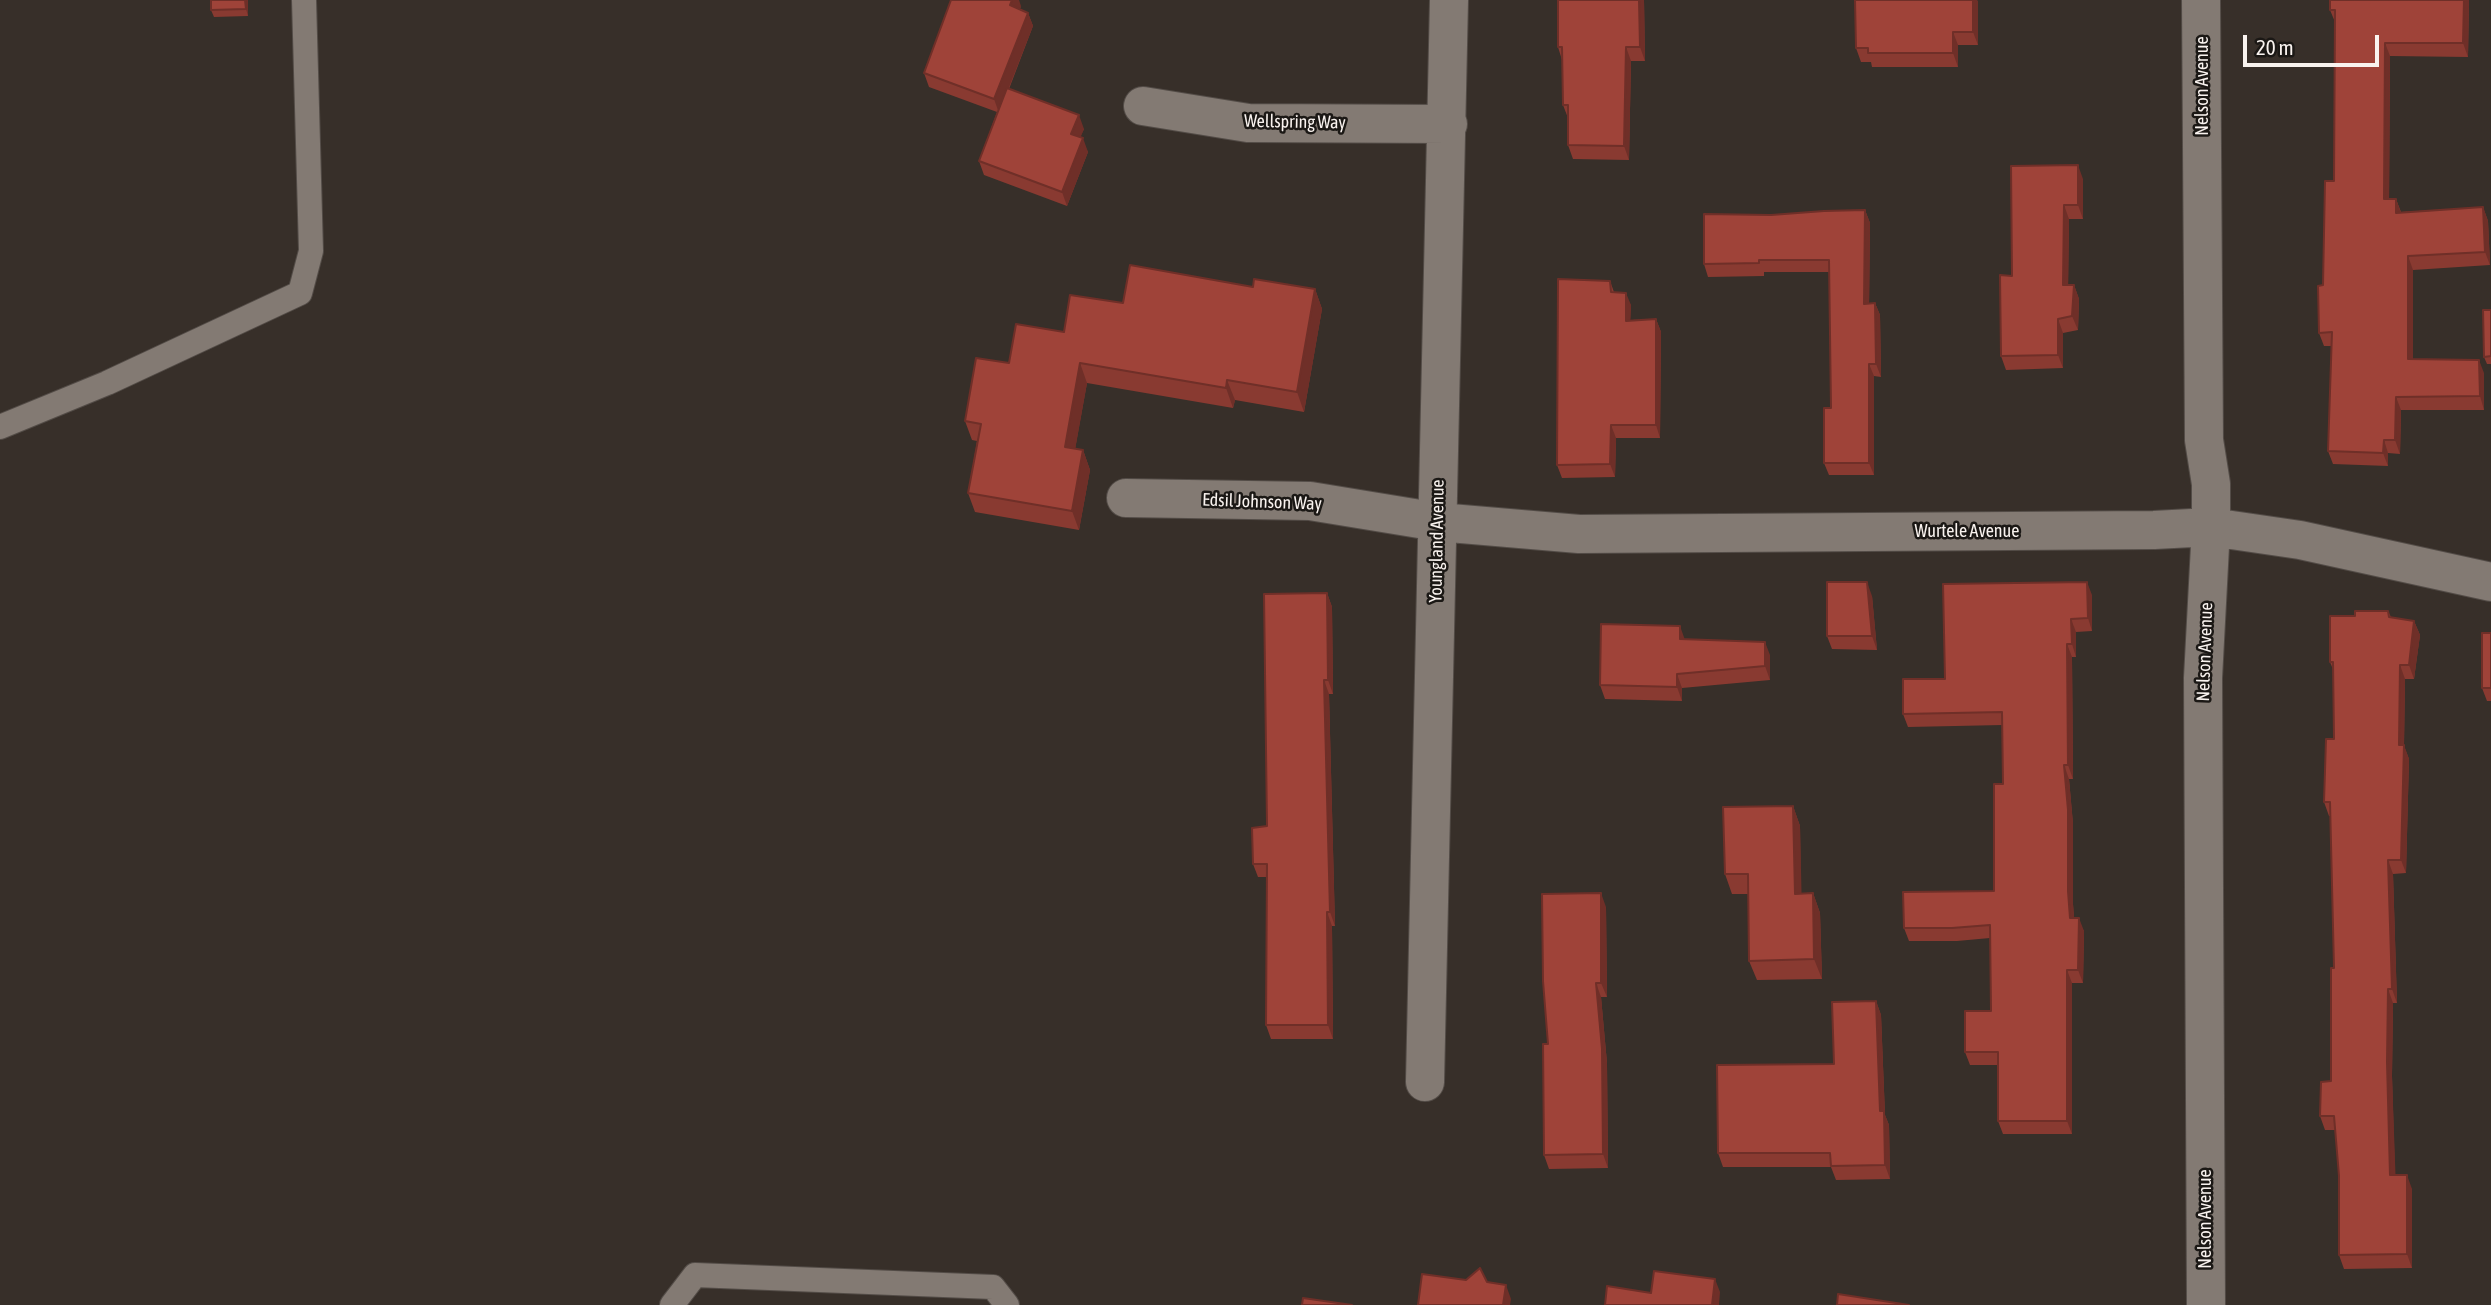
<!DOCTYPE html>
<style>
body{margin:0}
#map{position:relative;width:2491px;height:1305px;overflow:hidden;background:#372f29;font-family:"Asap Condensed",sans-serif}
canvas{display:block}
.scale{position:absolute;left:2243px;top:35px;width:136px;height:32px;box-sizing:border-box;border:4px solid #f9f3ef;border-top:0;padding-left:9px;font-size:21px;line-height:24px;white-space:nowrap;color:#f9f3ef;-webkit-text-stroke:5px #1b1815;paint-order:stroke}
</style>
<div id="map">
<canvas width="2491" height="1305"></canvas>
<div class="scale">20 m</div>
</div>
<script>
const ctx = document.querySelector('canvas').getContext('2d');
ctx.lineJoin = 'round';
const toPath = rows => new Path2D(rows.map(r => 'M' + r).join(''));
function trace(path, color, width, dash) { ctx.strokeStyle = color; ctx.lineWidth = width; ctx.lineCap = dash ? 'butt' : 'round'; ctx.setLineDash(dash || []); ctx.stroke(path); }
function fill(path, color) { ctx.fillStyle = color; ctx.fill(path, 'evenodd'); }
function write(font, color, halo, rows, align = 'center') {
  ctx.font = font + ' "Asap Condensed",sans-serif'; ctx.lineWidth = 5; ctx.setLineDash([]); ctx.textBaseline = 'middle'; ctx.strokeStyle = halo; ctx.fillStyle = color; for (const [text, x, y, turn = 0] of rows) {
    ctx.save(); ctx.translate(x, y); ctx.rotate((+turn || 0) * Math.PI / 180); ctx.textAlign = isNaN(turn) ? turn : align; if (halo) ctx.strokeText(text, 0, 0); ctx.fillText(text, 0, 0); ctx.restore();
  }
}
const lane = toPath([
 [0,427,107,383,300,293,311,251,304,0],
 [672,1305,695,1275,993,1287,1007,1305]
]);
const street = toPath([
 [2201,0,2204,440,2211,484,2211,527,2203,678,2206,1305],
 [1143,106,1248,123,1448,124],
 [1126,498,1310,501,1438,522,1579,534,2154,530,2211,527,2300,540,2491,582],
 [1425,1082,1449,0]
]);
trace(lane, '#534c47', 26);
trace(street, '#534c47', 40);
trace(lane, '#837a73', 24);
trace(street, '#837a73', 38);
fill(toPath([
 [248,0,248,16,214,17,211,10],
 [1558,0,1644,0,1645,61,1631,61,1629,160,1573,159,1568,145,1568,118,1563,105,1562,60,1558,47],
 [1855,0,1977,0,1978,45,1958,45,1958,67,1872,67,1871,62,1861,62,1856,48],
 [2330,0,2469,0,2468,57,2390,56,2389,199,2396,199,2401,212,2483,207,2488,221,2490,265,2413,270,2413,359,2484,373,2484,410,2401,410,2400,454,2388,453,2388,466,2333,464,2328,451,2332,346,2324,346,2319,333,2323,285,2334,181,2335,22,2330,10],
 [1021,6,1020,9,1028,13,1033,26,1009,89,1084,129,1080,137,1088,152,1067,206,984,175,979,161,997,112,929,87,924,73],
 [2083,179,2083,219,2069,219,2068,285,2074,285,2079,299,2078,330,2063,333,2063,368,2006,370,2001,356,2012,276],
 [1865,210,1870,223,1869,303,1875,303,1880,315,1881,377,1874,376,1874,475,1829,475,1824,463,1831,408,1829,272,1764,272,1764,276,1708,277,1704,264,1771,215],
 [1610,281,1614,292,1631,305,1630,320,1656,319,1661,332,1660,438,1616,438,1615,477,1562,478,1557,465],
 [1315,289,1322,309,1304,412,1235,400,1233,408,1087,383,1075,449,1083,450,1090,470,1079,530,975,512,968,493,977,441,972,440,965,421,1009,363,1064,332,1123,303],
 [2491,310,2491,364,2487,364,2484,357],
 [1327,593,1332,607,1333,694,1329,694,1335,926,1332,926,1333,1039,1271,1039,1266,1025,1267,877,1258,877,1253,864,1267,826],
 [2092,595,2092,631,2076,632,2076,657,2072,657,2073,779,2069,779,2073,824,2073,904,2074,918,2084,931,2083,983,2072,983,2072,1134,2003,1134,1998,1121,1998,1065,1970,1065,1965,1052,1991,1011,1990,938,1957,941,1909,941,1904,928,1994,891,2003,784,2003,725,1908,727,1903,714,1945,679],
 [1872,596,1877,650,1832,649,1827,636],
 [2388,611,2391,617,2414,621,2420,635,2414,679,2405,679,2404,746,2409,759,2406,873,2393,874,2397,1003,2393,1003,2392,1076,2395,1175,2412,1189,2412,1268,2344,1269,2339,1255,2339,1176,2335,1130,2325,1130,2320,1116,2331,1081,2334,968,2330,816,2329,816,2324,802,2334,739,2334,672,2330,662,2355,616],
 [2491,633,2491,701,2487,701,2482,688],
 [1685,640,1770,655,1770,680,1682,688,1682,701,1605,699,1600,685],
 [1793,806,1800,826,1801,893,1813,893,1820,913,1822,979,1757,980,1749,961,1748,894,1732,894,1725,874],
 [1606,907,1607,997,1601,997,1607,1063,1608,1168,1549,1169,1544,1155],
 [1876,1001,1881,1015,1885,1115,1889,1125,1890,1179,1836,1180,1831,1167,1723,1167,1718,1153,1834,1064]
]), '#893a31');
fill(toPath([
 [245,0,248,0,248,16,246,9],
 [1012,0,1019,0,1021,6,1015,19,1010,5],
 [1639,0,1644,0,1645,61,1640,47],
 [1973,0,1977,0,1978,1,1978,45,1973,32],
 [2464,0,2469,0,2468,57,2463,43],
 [1028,13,1033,26,999,113,994,99],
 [1953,32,1958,45,1958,67,1953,53],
 [2385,43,2390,56,2389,212,2384,199],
 [1626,47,1631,61,1629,160,1624,146],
 [1079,115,1084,129,1076,148,1071,134],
 [1083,138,1088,152,1067,206,1062,192],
 [2078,165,2083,179,2083,219,2078,205],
 [2396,199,2401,213,2396,213],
 [2064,205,2069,219,2068,299,2063,285],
 [2483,207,2488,221,2490,265,2485,252],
 [1865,210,1870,223,1869,316,1864,304],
 [2408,256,2413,270,2413,372,2408,359],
 [2074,285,2079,299,2078,330,2072,316],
 [1315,289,1322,309,1304,412,1297,392],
 [1626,293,1631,305,1630,333,1626,321],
 [1875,303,1880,315,1881,377,1876,364],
 [1656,319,1661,332,1660,438,1656,425],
 [2058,319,2063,333,2063,368,2058,355],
 [2479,360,2484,373,2484,410,2480,396],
 [1080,363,1087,383,1072,467,1065,447],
 [1869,364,1874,376,1874,475,1869,463],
 [1227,380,1235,400,1233,408,1226,388],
 [2396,397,2401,410,2400,454,2395,440],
 [1611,425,1616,438,1615,477,1610,464],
 [2384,440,2388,453,2388,466,2383,453],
 [1083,450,1090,470,1079,530,1072,511],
 [1867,582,1872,596,1877,650,1872,636],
 [2087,582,2092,595,2092,631,2088,618],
 [1327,593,1332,607,1333,694,1328,680],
 [2071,619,2076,632,2076,657,2072,644],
 [2414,621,2420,635,2414,679,2409,665],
 [1680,626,1685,640,1680,639],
 [1765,642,1770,655,1770,680,1765,666],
 [2067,644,2072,657,2073,779,2068,765],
 [2400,665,2405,679,2404,745,2409,759,2406,873,2401,860,2399,745],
 [1677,674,1682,688,1682,701,1677,687],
 [1324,680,1329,694,1335,926,1330,912],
 [2064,765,2069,779,2073,824,2073,904,2075,931,2070,918,2068,891],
 [1793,806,1800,826,1802,913,1795,894],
 [2388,860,2393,874,2397,1003,2392,989],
 [1601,893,1606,907,1607,997,1601,983],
 [1813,893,1820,913,1822,979,1814,959],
 [1327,912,1332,926,1333,1039,1328,1025],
 [2079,918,2084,931,2083,983,2078,970],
 [2067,970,2072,983,2072,1134,2067,1121],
 [1596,983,1601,997,1607,1063,1608,1168,1603,1154],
 [2388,989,2393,1003,2392,1076,2396,1189,2390,1175,2387,1062],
 [1876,1001,1881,1015,1885,1115,1889,1125,1890,1179,1885,1165,1880,1111],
 [2407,1175,2412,1189,2412,1268,2407,1254],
 [1715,1279,1720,1292,1719,1305,1712,1305],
 [1506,1285,1511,1299,1510,1305,1503,1305]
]), '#6f2f28');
const building = toPath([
 [211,0,245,0,246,9,211,10,211,0],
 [951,0,1012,0,1010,5,1028,13,994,99,924,73,951,0],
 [1558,0,1639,0,1640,47,1626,47,1624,146,1568,145,1568,105,1563,105,1562,47,1558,47,1558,0],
 [1855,0,1973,0,1973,32,1953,32,1953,53,1868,53,1868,48,1856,48,1855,0],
 [2330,0,2464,0,2463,43,2385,43,2384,199,2396,199,2396,213,2483,207,2485,252,2408,256,2408,359,2479,360,2480,396,2396,397,2395,440,2384,440,2383,453,2328,451,2332,332,2319,333,2318,286,2323,285,2325,181,2334,181,2335,10,2330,10,2330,0],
 [1007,88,1079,115,1071,134,1083,138,1062,192,979,161,1007,88],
 [2078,165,2078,205,2064,205,2063,285,2074,285,2072,316,2058,319,2058,355,2001,356,2000,275,2012,276,2011,166,2078,165],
 [1865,210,1864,304,1875,303,1876,364,1869,364,1869,463,1824,463,1824,408,1831,408,1829,260,1759,260,1759,263,1704,264,1704,214,1771,215,1824,211,1865,210],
 [1130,265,1253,287,1254,279,1315,289,1297,392,1227,380,1226,388,1080,363,1065,447,1083,450,1072,511,968,493,981,424,965,421,976,358,1009,363,1016,324,1064,332,1070,295,1123,303,1130,265],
 [1558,279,1610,281,1611,292,1626,293,1626,321,1656,319,1656,425,1611,425,1610,464,1557,465,1558,279],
 [2483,310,2491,310,2491,356,2484,357,2483,310],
 [1827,582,1867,582,1872,636,1827,636,1827,582],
 [2087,582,2088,618,2071,619,2072,644,2067,644,2068,765,2064,765,2068,810,2068,891,2070,918,2079,918,2078,970,2067,970,2067,1121,1998,1121,1998,1052,1965,1052,1965,1011,1991,1011,1990,925,1952,928,1904,928,1903,892,1994,891,1994,784,2003,784,2002,712,1903,714,1903,679,1945,679,1943,584,2087,582],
 [1327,593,1328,680,1324,680,1330,912,1327,912,1328,1025,1266,1025,1267,864,1253,864,1252,828,1267,826,1264,594,1327,593],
 [2355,611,2388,611,2389,617,2414,621,2409,665,2400,665,2399,745,2404,745,2401,860,2388,860,2392,989,2388,989,2387,1062,2390,1175,2407,1175,2407,1254,2339,1255,2339,1176,2334,1116,2320,1116,2321,1082,2331,1081,2331,968,2334,968,2330,802,2324,802,2326,739,2334,739,2333,662,2330,662,2330,616,2355,616,2355,611],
 [1601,624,1680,626,1680,639,1765,642,1765,666,1677,674,1677,687,1600,685,1601,624],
 [2482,633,2491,633,2491,688,2482,688,2482,633],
 [1793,806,1795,894,1813,893,1814,959,1749,961,1748,874,1725,874,1723,807,1793,806],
 [1601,893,1601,983,1596,983,1602,1049,1603,1154,1544,1155,1543,1044,1548,1044,1543,981,1542,894,1601,893],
 [1876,1001,1880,1111,1884,1111,1885,1165,1831,1166,1830,1153,1718,1153,1717,1065,1834,1064,1832,1002,1876,1001],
 [1480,1268,1487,1282,1506,1285,1503,1305,1418,1305,1422,1274,1466,1280,1480,1268],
 [1654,1271,1715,1279,1712,1305,1605,1305,1607,1286,1651,1293,1654,1271],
 [1838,1294,1909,1305,1837,1305,1838,1294],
 [1303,1298,1352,1305,1302,1305,1303,1298]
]);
fill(building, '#9f4339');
trace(building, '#6f2f28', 2);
write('18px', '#f9f3ef', '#1b1815', [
 ["Nelson Avenue",2202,86,-90],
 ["Wellspring Way",1295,122,1],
 ["Edsil Johnson Way",1262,502,2],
 ["Wurtele Avenue",1967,531],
 ["Youngland Avenue",1437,541,-89],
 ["Nelson Avenue",2205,652,-88],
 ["Nelson Avenue",2205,1219,-90]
]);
</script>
